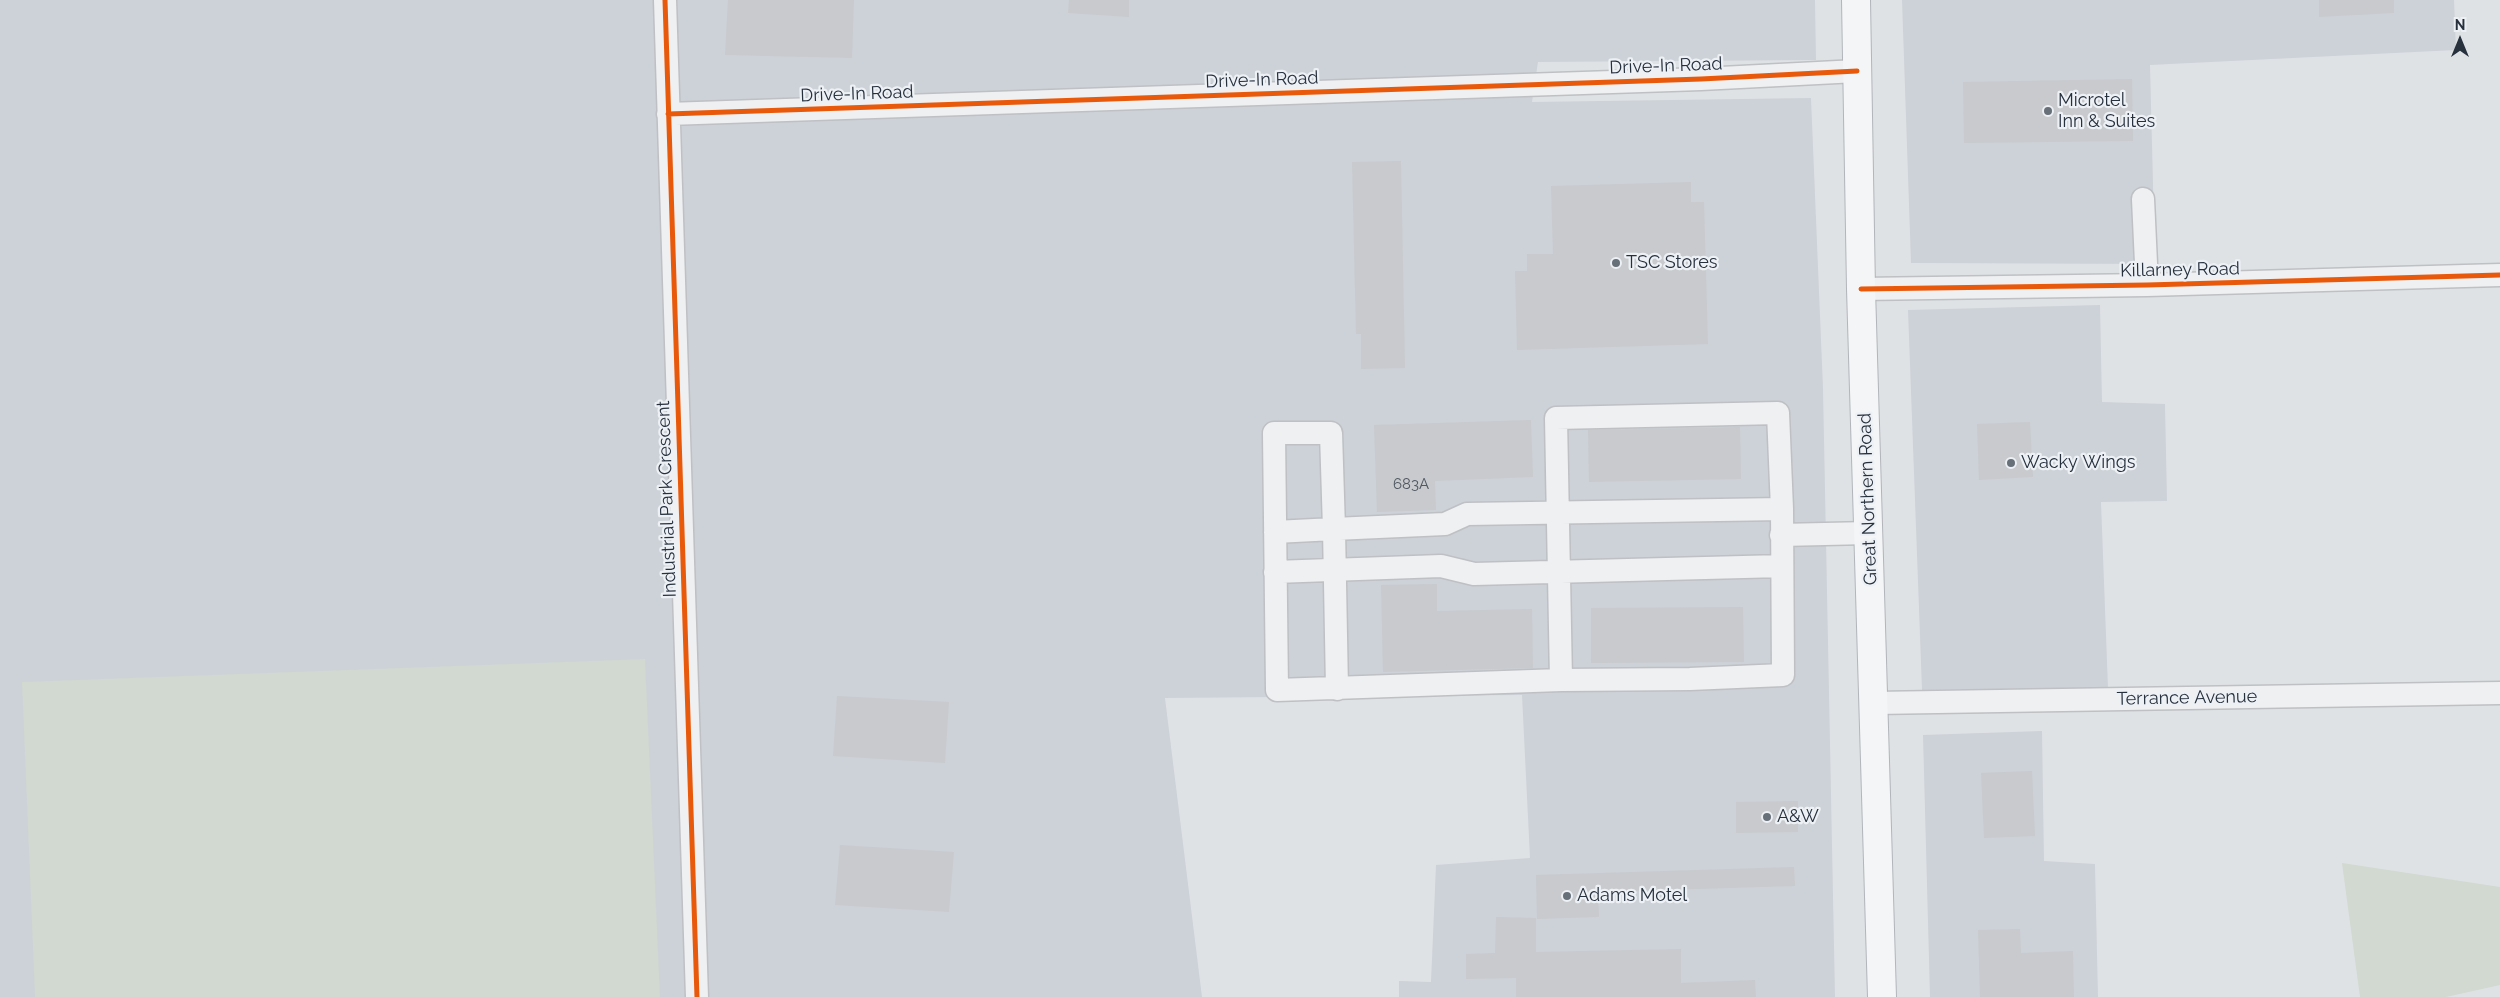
<!DOCTYPE html>
<style>
body{margin:0}
#map{position:relative;width:2500px;height:997px;overflow:hidden;background:#dfe2e5;font-family:Raleway,sans-serif}
canvas{display:block}
.north{position:absolute;left:2435px;top:15px;width:50px;height:50px;-webkit-text-stroke:4px #edf1f5;paint-order:stroke;rotate:0deg;font-size:14px;font-weight:700;line-height:20px;text-align:center;color:#27313e}
.north::after{content:'';display:block;margin:auto;width:18px;height:22px;background:#27313e;clip-path:polygon(50% 0,100% 100%,50% 72%,0 100%)}
</style>
<div id="map">
<canvas width="2500" height="997"></canvas>
<div class="north">N</div>
</div>
<script>
const ctx = document.querySelector('canvas').getContext('2d');
ctx.lineJoin = 'round';
function fill(path, color) { ctx.fillStyle = color; ctx.fill(path, 'evenodd'); }
const toPath = rows => new Path2D(rows.map(r => 'M' + r).join(''));
function trace(path, color, width, dash) { ctx.strokeStyle = color; ctx.lineWidth = width; ctx.lineCap = dash ? 'butt' : 'round'; ctx.setLineDash(dash || []); ctx.stroke(path); }
function write(font, color, halo, rows, align = 'center') {
  ctx.font = font + ' Raleway,sans-serif'; ctx.lineWidth = 4.5; ctx.setLineDash([]); ctx.textBaseline = 'middle'; ctx.strokeStyle = halo; ctx.fillStyle = color; for (const [text, x, y, turn = 0] of rows) {
    ctx.save(); ctx.translate(x, y); ctx.rotate((+turn || 0) * Math.PI / 180); ctx.textAlign = isNaN(turn) ? turn : align; if (halo) ctx.strokeText(text, 0, 0); ctx.fillText(text, 0, 0); ctx.restore();
  }
}
fill(toPath([
 [0,0,1815,0,1816,60,1538,62,1532,102,1811,98,1823,388,1835,997,1399,997,1399,981,1431,982,1436,865,1530,858,1522,695,1165,698,1202,997,0,997],
 [1902,0,2454,0,2456,50,2150,65,2155,264,1911,263],
 [2100,305,2102,402,2165,404,2167,501,2101,502,2108,688,1922,690,1908,310],
 [2042,731,2044,861,2095,864,2098,997,1930,997,1923,735]
]), '#cdd2d8');
fill(toPath([
 [645,659,660,997,35,997,22,682],
 [2342,863,2500,887,2500,985,2446,997,2360,997]
]), '#d1d9d0');
fill(toPath([
 [728,0,854,0,852,58,725,55],
 [1069,0,1129,0,1129,17,1068,13],
 [2319,0,2394,0,2394,13,2319,17],
 [2132,79,2133,141,1964,143,1963,82],
 [1401,161,1405,368,1361,369,1361,334,1356,334,1352,162],
 [1691,182,1691,202,1704,202,1708,344,1517,350,1515,271,1527,271,1527,254,1553,254,1551,186],
 [1531,420,1533,477,1435,481,1436,510,1377,512,1374,425],
 [2030,422,2033,477,1979,480,1977,424],
 [1740,427,1741,479,1589,482,1588,430],
 [1437,584,1437,611,1532,609,1533,668,1383,672,1381,585],
 [1743,607,1744,662,1591,663,1591,608],
 [837,696,949,702,945,763,833,756],
 [2032,771,2035,836,1984,838,1981,773],
 [1798,801,1798,832,1736,833,1736,802],
 [840,845,954,852,949,912,835,905],
 [1794,867,1795,886,1598,892,1599,917,1537,919,1536,875],
 [1496,917,1536,918,1536,952,1681,949,1681,983,1755,980,1756,997,1516,997,1516,978,1466,979,1466,954,1495,953],
 [2020,929,2021,953,2073,951,2074,997,1980,997,1978,930]
]), '#c8cacd');
const minor = toPath([
 [665,0,697,997],
 [668,114,1701,79,1857,71],
 [2143,199,2147,285],
 [1861,289,2147,285,2500,275],
 [1275,532,1334,529,1331,433,1274,433,1277,690,1561,680,1690,679,1783,675,1782,509,1778,413,1556,418,1561,680],
 [1781,535,1869,533],
 [1275,572,1441,566,1474,574,1782,566],
 [1337,689,1334,529,1445,524,1467,514,1782,509],
 [1875,703,2500,693]
]);
const highway = toPath([
 [1856,0,1861,289,1882,997]
]);
trace(minor, '#bec0c3', 25);
trace(highway, '#b2b5ba', 30);
trace(minor, '#eff0f2', 22);
trace(highway, '#f3f5f6', 28);
trace(toPath([
 [665,0,697,997],
 [668,114,1701,79,1857,71],
 [1861,289,2147,285,2500,275]
]), '#e8590c', 5);
for (const [x, y, r, color] of [
 [2048,111,5,"#676f78"],
 [1616,263,5,"#676f78"],
 [2011,463,5,"#676f78"],
 [1767,817,5,"#676f78"],
 [1567,896,5,"#676f78"]
]) { const dot = new Path2D(); dot.arc(x, y, r, 0, 2 * Math.PI); ctx.fillStyle = color; ctx.fill(dot); trace(dot, '#edf1f5', 2); }
write('15px', '#505862', null, [
 ["683A",1411,484]
]);
write('18px', '#27313e', '#edf1f5', [
 ["Drive-In Road",1666,66,-2],
 ["Drive-In Road",1262,80,-2],
 ["Drive-In Road",857,94,-2],
 ["Killarney Road",2180,270,-1],
 ["Industrial Park Crescent",667,499,-92],
 ["Great Northern Road",1868,499,-92],
 ["Terrance Avenue",2187,698,-1]
]);
write('18px', '#27313e', '#edf1f5', [
 ["Microtel",2058,101],
 ["Inn & Suites",2058,122],
 ["TSC Stores",1626,263],
 ["Wacky Wings",2021,463],
 ["A&W",1777,817],
 ["Adams Motel",1577,896]
], 'left');
</script>
